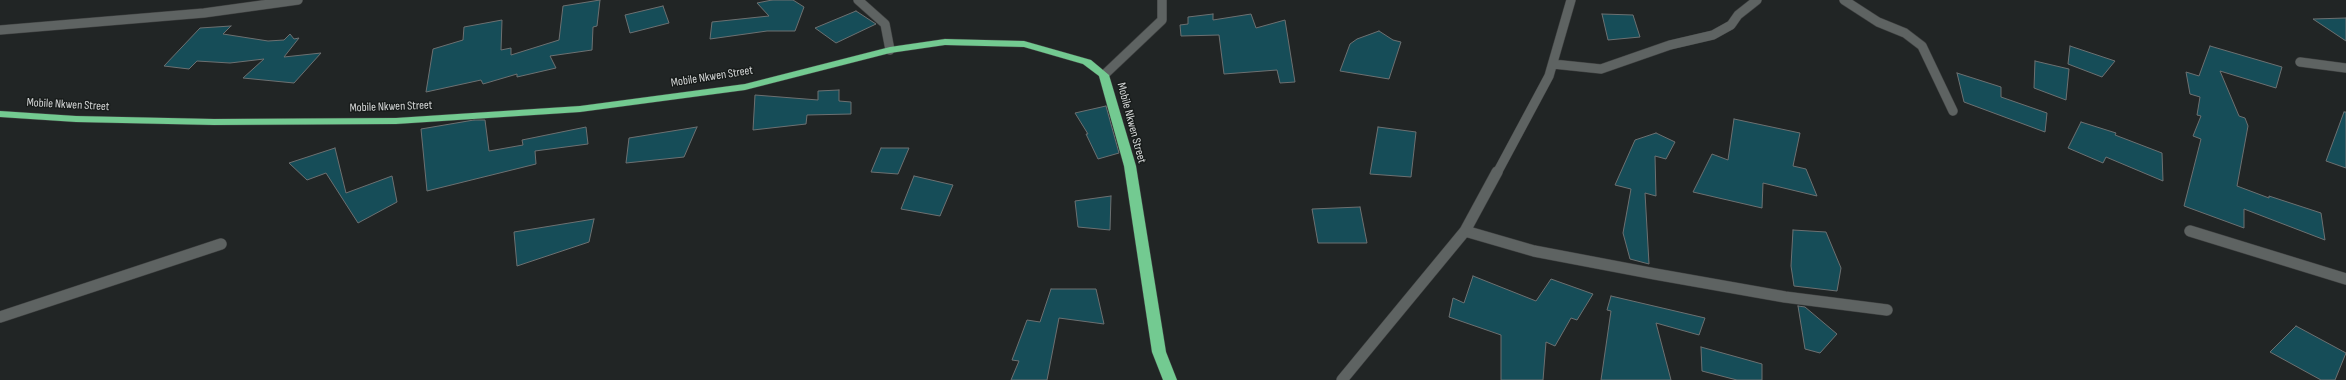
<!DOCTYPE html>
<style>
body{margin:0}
canvas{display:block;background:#212525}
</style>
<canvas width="2346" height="380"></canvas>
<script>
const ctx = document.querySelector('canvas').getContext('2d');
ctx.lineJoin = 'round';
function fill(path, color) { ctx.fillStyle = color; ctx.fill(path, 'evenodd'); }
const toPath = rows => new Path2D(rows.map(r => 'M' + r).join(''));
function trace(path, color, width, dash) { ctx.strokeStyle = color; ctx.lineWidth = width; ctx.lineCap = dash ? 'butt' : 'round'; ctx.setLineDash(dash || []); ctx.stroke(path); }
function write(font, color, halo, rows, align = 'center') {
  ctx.font = font + ' "Sofia Sans Condensed",sans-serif'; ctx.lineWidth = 3; ctx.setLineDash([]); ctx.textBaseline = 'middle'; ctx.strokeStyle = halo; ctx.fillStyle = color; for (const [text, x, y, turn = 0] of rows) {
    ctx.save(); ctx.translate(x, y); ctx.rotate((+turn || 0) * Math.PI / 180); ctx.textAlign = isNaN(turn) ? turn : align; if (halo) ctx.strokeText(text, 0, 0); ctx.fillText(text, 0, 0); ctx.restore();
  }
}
const building = toPath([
 [600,0,597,26,593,27,592,50,550,56,556,68,517,77,517,74,483,84,481,80,426,92,433,49,463,40,464,27,502,20,501,50,511,48,511,55,559,40,563,6,600,0],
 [772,0,793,0,804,7,795,31,767,31,710,39,712,22,769,16,757,3,772,0],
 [663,6,669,23,630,33,625,15,663,6],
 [856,11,876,24,836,43,815,28,856,11],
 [1213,14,1213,20,1251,14,1256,28,1285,20,1295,82,1280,83,1277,70,1224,74,1219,35,1181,36,1180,25,1188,24,1188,17,1213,14],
 [1602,14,1633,15,1640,37,1608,40,1602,14],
 [2346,18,2346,41,2313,19,2346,18],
 [231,26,223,34,268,41,284,40,290,34,294,39,299,38,284,57,321,53,294,83,243,78,264,59,230,63,197,61,189,69,164,66,200,28,231,26],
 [1379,31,1393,40,1401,42,1389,79,1340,71,1350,44,1357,39,1379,31],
 [2070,46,2115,61,2102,77,2068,64,2070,46],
 [2210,46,2282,67,2276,88,2220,71,2239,116,2245,118,2248,126,2237,186,2269,198,2269,196,2321,213,2325,240,2244,209,2244,228,2184,206,2201,139,2193,136,2201,116,2197,115,2200,97,2190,94,2186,72,2199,76,2210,46],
 [2035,61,2069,69,2066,100,2034,88,2035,61],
 [1957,73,2001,87,2001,97,2047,113,2045,132,1964,102,1957,73],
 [839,90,839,101,851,102,851,114,807,115,806,124,753,130,755,95,818,100,818,91,839,90],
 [1106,106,1119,153,1098,159,1086,134,1088,134,1075,113,1106,106],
 [2344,112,2346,112,2346,168,2326,161,2344,112],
 [1734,119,1800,133,1793,166,1806,169,1817,196,1763,183,1762,208,1693,192,1712,154,1728,160,1734,119],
 [474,120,485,120,489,151,523,145,522,140,586,127,588,144,535,151,536,164,427,191,421,129,474,120],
 [2081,122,2116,133,2115,135,2162,153,2163,181,2106,157,2103,163,2068,148,2081,122],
 [697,127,684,157,626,163,629,138,697,127],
 [1378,127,1416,132,1411,177,1370,174,1378,127],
 [1656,133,1675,142,1666,159,1655,156,1656,196,1645,193,1649,264,1630,259,1623,233,1631,189,1615,185,1635,140,1656,133],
 [335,148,346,193,392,176,397,202,358,223,326,173,307,180,289,163,335,148],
 [881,148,909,148,898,174,871,172,881,148],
 [914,176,953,185,940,216,901,209,914,176],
 [1111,196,1110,230,1078,227,1075,201,1111,196],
 [1360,207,1367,243,1318,243,1312,209,1360,207],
 [594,219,589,242,517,266,514,232,594,219],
 [1793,230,1826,232,1841,268,1837,291,1794,286,1791,266,1793,230],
 [1473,276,1536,301,1551,279,1593,294,1577,320,1571,318,1555,346,1546,342,1543,380,1501,380,1501,335,1449,317,1453,298,1464,303,1473,276],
 [1051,289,1096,289,1104,324,1059,318,1047,380,1011,380,1019,361,1012,360,1027,320,1040,322,1051,289],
 [1611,296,1705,318,1699,335,1656,323,1671,380,1601,380,1611,311,1607,310,1611,296],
 [1798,306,1805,307,1837,334,1820,353,1805,349,1798,306],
 [2296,326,2346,353,2335,380,2321,380,2270,352,2296,326],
 [1701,347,1762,364,1762,380,1737,380,1702,371,1701,347]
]);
fill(building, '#164d58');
trace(building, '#6c7071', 1);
const minorFar1 = toPath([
 [858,0,885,24,890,50],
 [1844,0,1878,22,1905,33,1922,46,1953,111],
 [0,30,204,13,298,0],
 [2300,62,2346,68],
 [1553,64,1601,69,1670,45,1713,35,1731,25,1738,15,1757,0],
 [1104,75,1162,20,1162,0],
 [1497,173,1549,76,1571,0]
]);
const minor = toPath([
 [1465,231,1534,251,1655,274,1785,297,1887,310],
 [2190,231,2346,279],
 [0,317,221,244],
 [1342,380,1465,231,1497,172]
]);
const highway = toPath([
 [945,39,1024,41,1091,60,1109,75,1136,166,1166,352,1177,380,1163,380,1152,352,1124,166,1099,76,1083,64,1024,47,945,45,890,53,745,90,580,112,396,124,214,125,76,122,0,117,0,111,76,116,214,119,396,118,580,106,745,84,890,47,945,39]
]);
trace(minorFar1, '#404242', 10);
trace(minor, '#404242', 12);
trace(highway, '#404242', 1);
trace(minorFar1, '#5e6362', 9);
trace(minor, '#5e6362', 11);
fill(highway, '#73ca91');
write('12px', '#d5d7d7', '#181c1b', [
 ["Mobile Nkwen Street",712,77,-9],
 ["Mobile Nkwen Street",68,105,3],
 ["Mobile Nkwen Street",391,107,-2],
 ["Mobile Nkwen Street",1131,123,75]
]);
</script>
